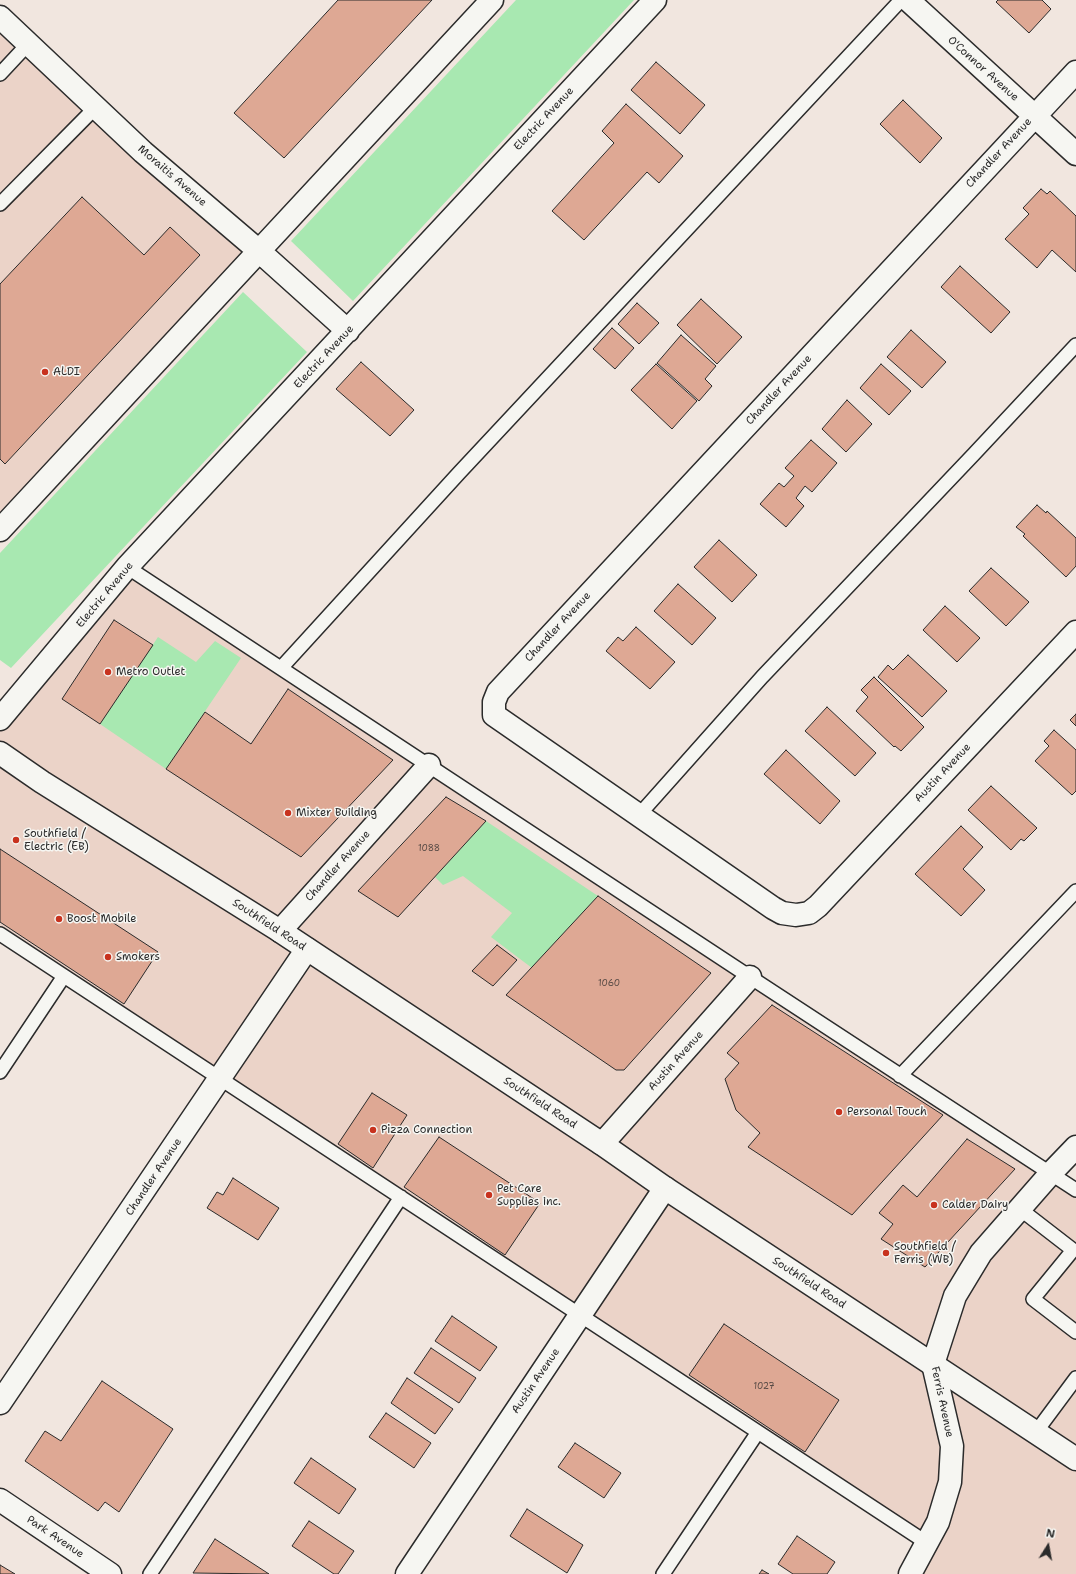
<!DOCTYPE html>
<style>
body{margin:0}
#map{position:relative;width:1076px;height:1574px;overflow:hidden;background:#f1e6df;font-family:"Shantell Sans",sans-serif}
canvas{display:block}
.north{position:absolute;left:1028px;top:1526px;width:40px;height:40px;-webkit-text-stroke:3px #f6f6f2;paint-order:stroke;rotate:11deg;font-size:11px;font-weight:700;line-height:16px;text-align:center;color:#2b2b2b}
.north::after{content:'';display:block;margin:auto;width:14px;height:18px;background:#2b2b2b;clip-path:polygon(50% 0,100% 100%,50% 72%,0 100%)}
</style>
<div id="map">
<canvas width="1076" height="1574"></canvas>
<div class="north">N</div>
</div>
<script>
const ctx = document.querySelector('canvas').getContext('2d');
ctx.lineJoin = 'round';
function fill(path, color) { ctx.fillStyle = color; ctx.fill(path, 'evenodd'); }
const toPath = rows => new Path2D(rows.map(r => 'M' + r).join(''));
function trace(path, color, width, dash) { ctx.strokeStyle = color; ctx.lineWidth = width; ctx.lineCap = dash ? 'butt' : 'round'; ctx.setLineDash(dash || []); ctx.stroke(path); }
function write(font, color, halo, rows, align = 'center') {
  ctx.font = font + ' "Shantell Sans",sans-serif'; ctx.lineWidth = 3; ctx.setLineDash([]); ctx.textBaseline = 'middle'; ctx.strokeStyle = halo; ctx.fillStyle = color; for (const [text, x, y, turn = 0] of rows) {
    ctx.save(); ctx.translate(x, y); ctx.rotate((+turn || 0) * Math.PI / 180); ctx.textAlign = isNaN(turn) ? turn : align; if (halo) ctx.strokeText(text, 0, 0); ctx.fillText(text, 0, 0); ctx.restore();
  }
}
fill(toPath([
 [0,17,259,251,0,530],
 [127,567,1076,1190,1076,1574,918,1574,927,1543,0,934,0,719]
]), '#ebd3c8');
fill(toPath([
 [516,0,634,0,353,301,291,241],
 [243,292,307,352,11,668,0,660,0,553],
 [158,637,196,662,215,641,241,658,166,769,100,724],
 [486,821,598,896,532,968,491,937,512,913,463,876,443,885,435,877]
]), '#a8e8b1');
const building = toPath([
 [338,0,432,0,284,158,234,113,338,0],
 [998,0,1042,0,1051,9,1029,33,996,2,998,0],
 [656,62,705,105,680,134,631,90,656,62],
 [903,100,942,138,920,163,880,124,903,100],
 [626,104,683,156,659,183,647,172,584,240,552,211,614,143,602,131,626,104],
 [1041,189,1047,194,1050,191,1076,216,1076,272,1052,250,1037,268,1005,239,1029,214,1023,208,1041,189],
 [82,197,144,255,170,227,200,255,5,464,0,459,0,284,82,197],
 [960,266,1010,312,991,333,941,287,960,266],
 [701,299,742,337,717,364,677,325,701,299],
 [637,303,659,323,639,344,618,324,637,303],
 [612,328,634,348,615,369,593,349,612,328],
 [911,330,946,362,922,388,887,357,911,330],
 [681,335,716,366,705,379,712,386,699,401,657,363,681,335],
 [361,362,414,410,390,436,336,389,361,362],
 [656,364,697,401,672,429,631,390,656,364],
 [881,364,911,391,889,415,860,388,881,364],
 [847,400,872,424,846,452,822,429,847,400],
 [811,440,837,463,812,492,805,486,796,498,804,506,786,527,760,504,779,483,784,487,794,476,785,468,811,440],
 [1037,505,1046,513,1047,511,1076,538,1076,566,1066,577,1023,536,1025,534,1016,527,1037,505],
 [719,540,757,575,732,602,694,567,719,540],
 [991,568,1029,602,1006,626,969,591,991,568],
 [678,584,716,618,692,645,654,611,678,584],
 [945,606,980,638,957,662,923,630,945,606],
 [114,620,153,645,100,724,62,699,114,620],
 [636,627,675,662,650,689,606,651,618,637,623,641,636,627],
 [908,655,947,691,922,717,878,677,888,665,893,670,908,655],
 [874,677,924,727,901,751,895,746,894,747,856,711,868,697,861,690,874,677],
 [288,689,393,760,301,857,166,769,205,712,251,744,288,689],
 [827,707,876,753,855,776,805,731,827,707],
 [1076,714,1076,726,1070,720,1076,714],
 [1054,730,1076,750,1076,791,1072,795,1035,761,1049,746,1044,741,1054,730],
 [786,750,840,801,820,824,764,774,786,750],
 [991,786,1037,828,1024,841,1021,839,1011,850,968,810,991,786],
 [446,797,486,821,398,917,358,891,446,797],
 [961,826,983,847,963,869,985,890,961,916,915,874,961,826],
 [0,849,158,952,124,1004,0,922,0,849],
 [598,896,711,973,624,1070,616,1070,506,995,598,896],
 [497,945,517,960,493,986,472,971,497,945],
 [772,1005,943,1115,852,1215,748,1147,760,1133,736,1110,725,1079,739,1063,727,1053,772,1005],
 [372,1093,407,1115,373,1168,338,1144,372,1093],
 [439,1137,540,1203,505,1255,404,1187,439,1137],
 [967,1139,1015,1169,925,1267,881,1239,893,1224,879,1213,903,1185,917,1197,967,1139],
 [233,1178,279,1208,258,1240,207,1208,217,1192,223,1195,233,1178],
 [452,1316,497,1347,480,1371,435,1341,452,1316],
 [724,1324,839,1400,805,1452,689,1375,724,1324],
 [431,1348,476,1378,459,1403,414,1373,431,1348],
 [407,1378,453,1409,435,1434,391,1403,407,1378],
 [102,1381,173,1429,119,1512,105,1502,98,1511,25,1461,45,1431,61,1441,102,1381],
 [386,1413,431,1443,414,1468,369,1437,386,1413],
 [575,1443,621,1473,604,1498,558,1467,575,1443],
 [311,1458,356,1489,339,1514,294,1483,311,1458],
 [527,1509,583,1545,567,1573,510,1536,527,1509],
 [309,1521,354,1551,338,1574,334,1574,292,1546,309,1521],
 [797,1536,835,1562,827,1574,793,1574,778,1564,797,1536],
 [215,1539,269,1574,193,1573,215,1539],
 [0,1565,15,1574,0,1574,0,1565],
 [762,1570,769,1574,759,1574,762,1570]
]);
fill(building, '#dea894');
trace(building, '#2b2b2b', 1);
const lane = toPath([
 [0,74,28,44],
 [0,204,96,107],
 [127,567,750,977,1076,1190],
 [281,668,459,473,901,0],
 [639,815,762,677,974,454,1076,345],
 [0,934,927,1543],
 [0,1072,64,976],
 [900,1076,1076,891],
 [1020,1209,1073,1250,1033,1299,1076,1332],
 [1036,1432,1076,1378],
 [150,1574,401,1197],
 [663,1574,758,1432]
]);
const street = toPath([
 [908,0,1076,154],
 [0,17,143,152,259,251,348,331],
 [1076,72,498,692,494,702,494,715,773,908,782,913,796,915,809,913,818,906,1076,632],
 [0,530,492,0],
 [0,719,127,567,655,0],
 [280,931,429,765],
 [602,1144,750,977],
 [0,1403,307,949],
 [0,1500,110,1574],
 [407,1574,665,1188],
 [910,1574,938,1522,950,1482,952,1446,933,1364,955,1296,981,1253,1051,1173,1076,1147]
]);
const secondary = toPath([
 [0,753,42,782,280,931,602,1144,665,1188,1076,1459]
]);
trace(lane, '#2b2b2b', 16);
trace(street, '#2b2b2b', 25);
trace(secondary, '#2b2b2b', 25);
trace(lane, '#f6f6f2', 13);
trace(street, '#f6f6f2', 22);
trace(secondary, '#f6f6f2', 22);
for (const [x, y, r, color] of [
 [45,372,4,"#c8321e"],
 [108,672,4,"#c8321e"],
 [288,813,4,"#c8321e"],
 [16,840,4,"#c8321e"],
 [59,919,4,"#c8321e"],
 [108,957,4,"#c8321e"],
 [839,1112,4,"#c8321e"],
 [373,1130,4,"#c8321e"],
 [489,1195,4,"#c8321e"],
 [934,1205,4,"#c8321e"],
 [886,1253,4,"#c8321e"]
]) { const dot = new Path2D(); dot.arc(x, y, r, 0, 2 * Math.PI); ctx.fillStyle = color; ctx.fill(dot); trace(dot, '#f6f6f2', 1.5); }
write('9px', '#584a45', null, [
 ["1088",429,849],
 ["1060",609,984],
 ["1027",764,1387]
]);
write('11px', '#2b2b2b', '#f6f6f2', [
 ["O'Connor Avenue",983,69,42],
 ["Electric Avenue",544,119,-47],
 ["Chandler Avenue",999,153,-47],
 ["Moraitis Avenue",172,176,41],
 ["Electric Avenue",324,357,-47],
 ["Chandler Avenue",779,390,-47],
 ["Electric Avenue",105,595,-50],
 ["Chandler Avenue",558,627,-47],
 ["Austin Avenue",943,773,-47],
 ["Chandler Avenue",338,866,-48],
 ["Southfield Road",269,925,33],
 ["Austin Avenue",676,1061,-48],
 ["Southfield Road",540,1103,33],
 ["Chandler Avenue",154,1177,-56],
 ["Southfield Road",809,1283,33],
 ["Austin Avenue",536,1381,-56],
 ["Ferris Avenue",942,1402,78],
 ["Park Avenue",55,1537,34]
]);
write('11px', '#2b2b2b', '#f6f6f2', [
 ["ALDI",53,372],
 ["Metro Outlet",116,672],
 ["Mixter Building",296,813],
 ["Southfield /",24,834],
 ["Electric (EB)",24,847],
 ["Boost Mobile",67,919],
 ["Smokers",116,957],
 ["Personal Touch",847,1112],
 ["Pizza Connection",381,1130],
 ["Pet Care",497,1189],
 ["Supplies inc.",497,1202],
 ["Calder Dairy",942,1205],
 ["Southfield /",894,1247],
 ["Ferris (WB)",894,1260]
], 'left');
</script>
